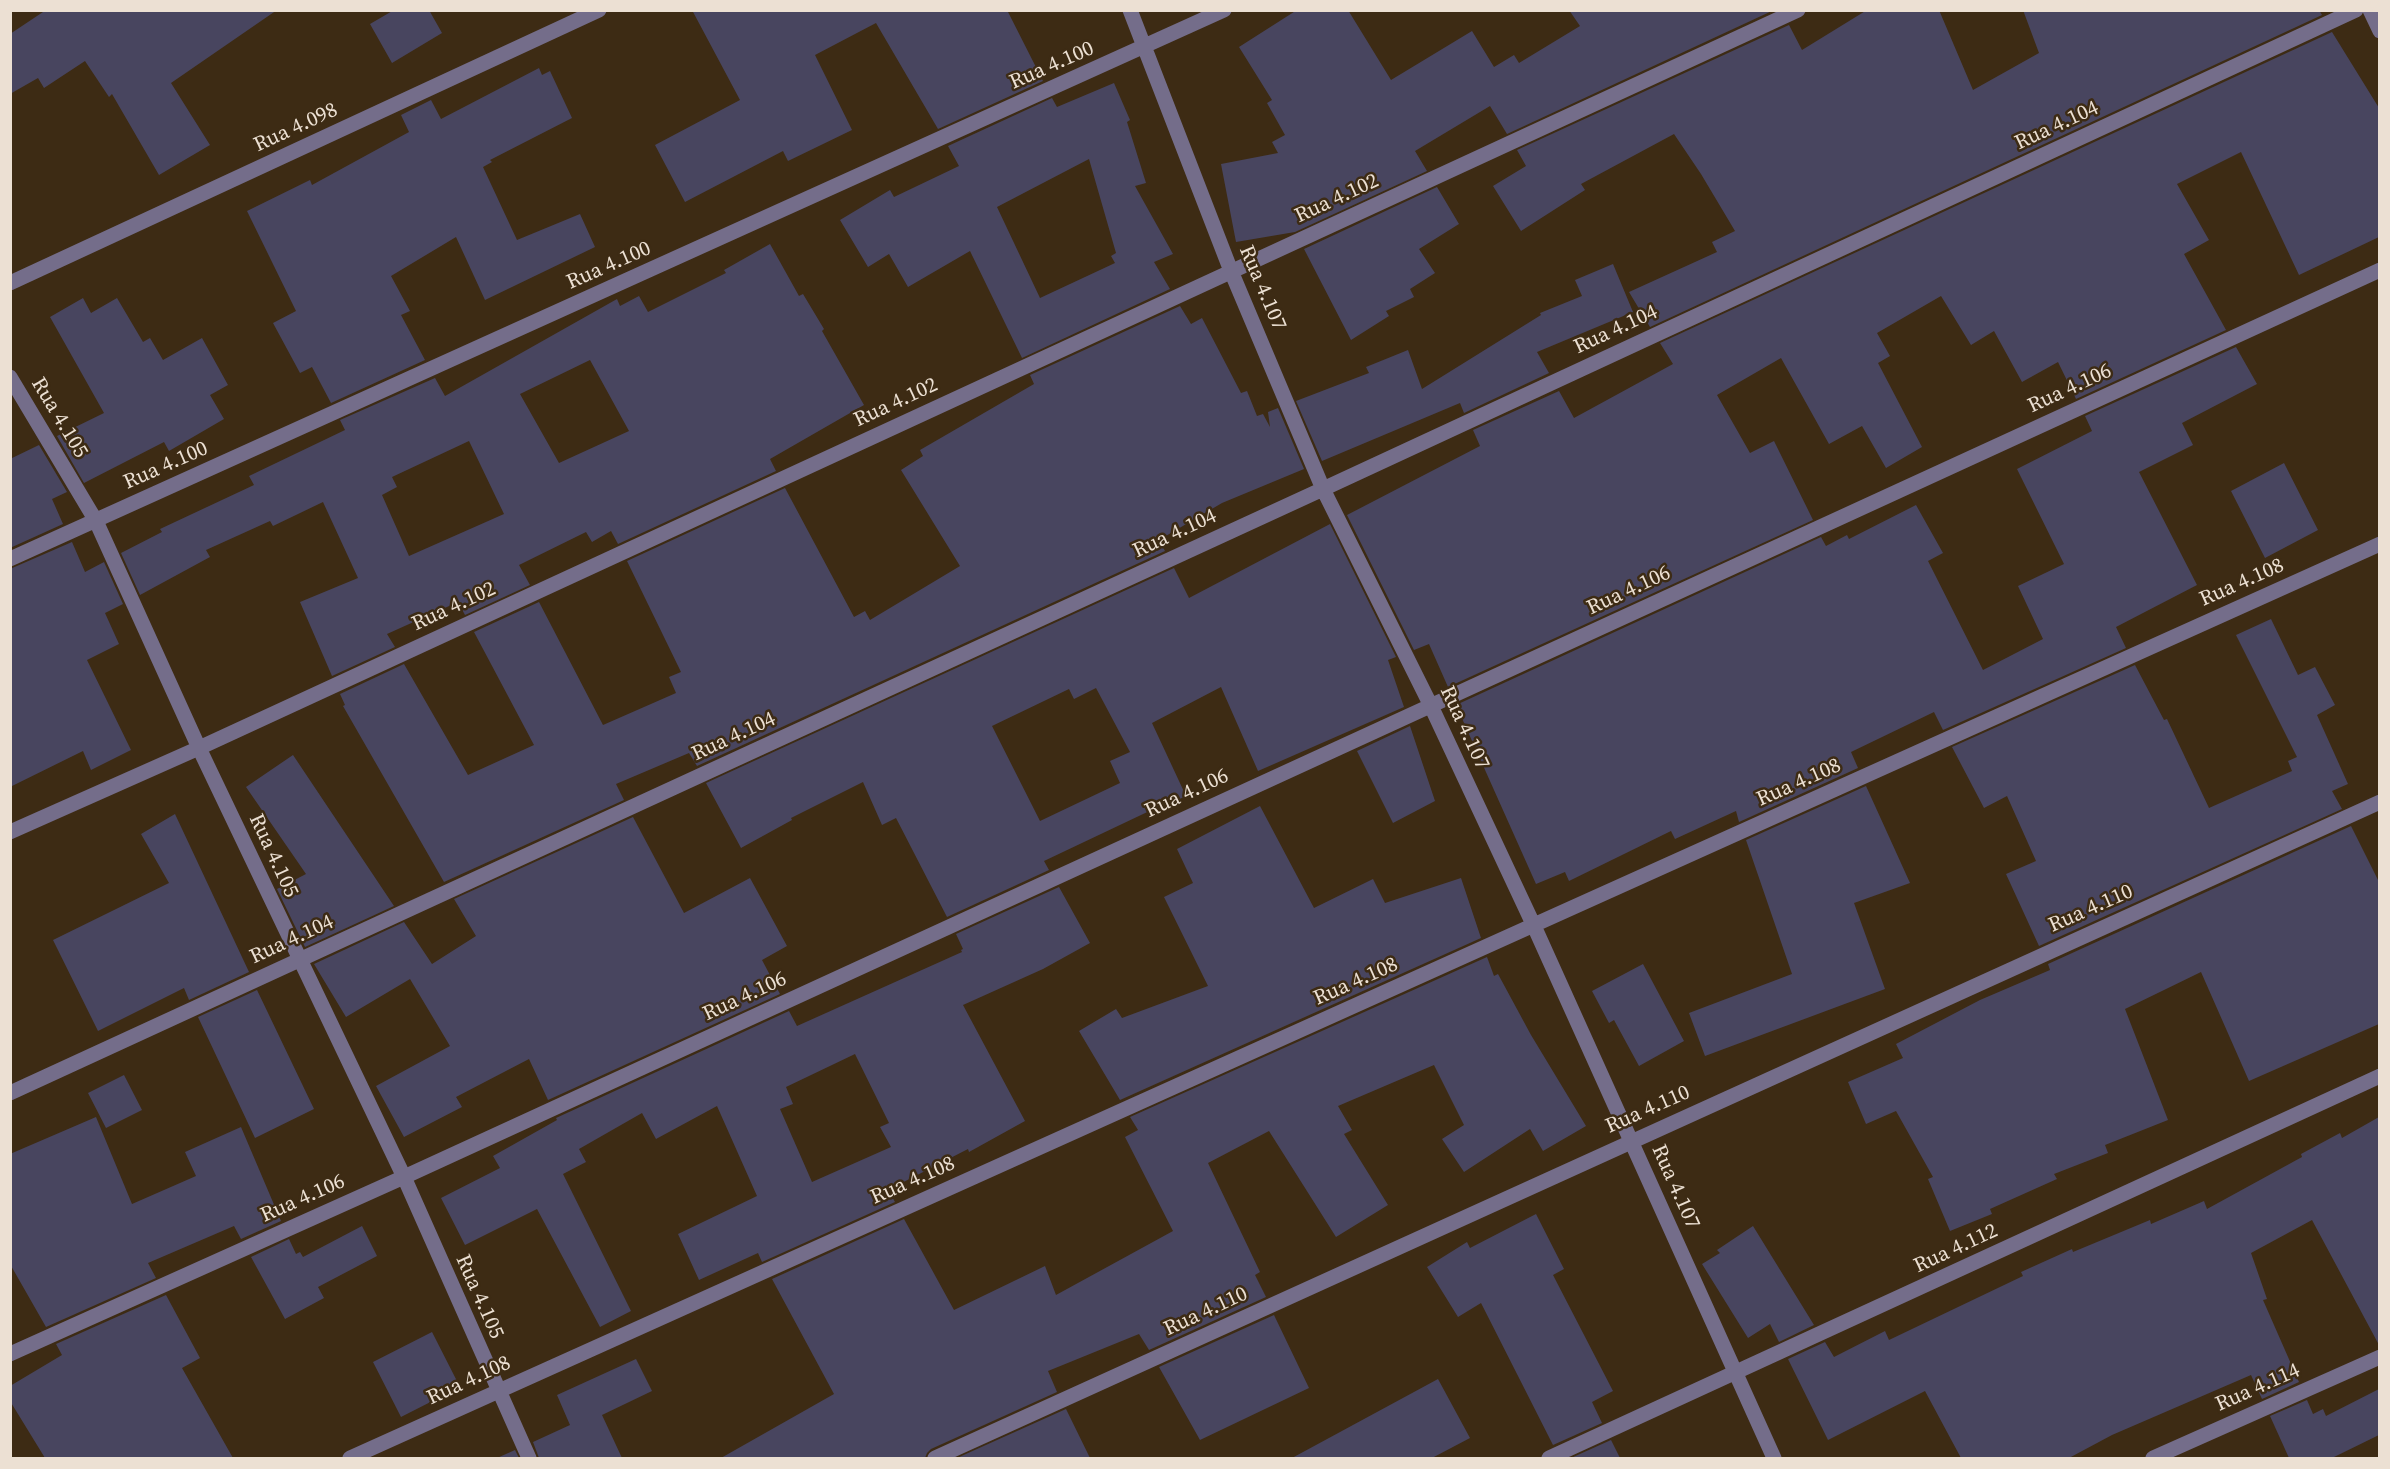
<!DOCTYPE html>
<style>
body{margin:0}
#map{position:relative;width:2390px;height:1469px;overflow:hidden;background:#3d2b14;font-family:"Source Serif 4",serif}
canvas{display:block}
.frame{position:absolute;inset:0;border:12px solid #ece0d3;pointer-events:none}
</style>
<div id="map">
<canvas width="2390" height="1469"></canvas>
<div class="frame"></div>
</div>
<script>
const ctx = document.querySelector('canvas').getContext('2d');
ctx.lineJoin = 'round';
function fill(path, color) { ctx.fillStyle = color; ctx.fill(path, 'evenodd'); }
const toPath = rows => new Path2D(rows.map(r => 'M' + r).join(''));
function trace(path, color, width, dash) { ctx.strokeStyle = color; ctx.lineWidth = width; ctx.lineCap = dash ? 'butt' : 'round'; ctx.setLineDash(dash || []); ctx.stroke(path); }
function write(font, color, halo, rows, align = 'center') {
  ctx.font = font + ' "Source Serif 4",serif'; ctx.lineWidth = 5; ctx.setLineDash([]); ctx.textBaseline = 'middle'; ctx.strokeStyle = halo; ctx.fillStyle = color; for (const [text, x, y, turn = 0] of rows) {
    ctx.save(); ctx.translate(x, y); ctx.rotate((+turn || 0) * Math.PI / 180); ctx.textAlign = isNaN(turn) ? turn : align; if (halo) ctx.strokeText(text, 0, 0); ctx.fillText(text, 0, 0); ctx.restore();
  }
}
fill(toPath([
 [46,10,277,10,171,83,210,145,159,175,112,94,109,97,85,61,44,88,38,78,10,94,10,34],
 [394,10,429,10,442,33,392,63,370,24],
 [692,10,1007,10,1043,81,938,129,876,23,815,55,852,130,788,161,783,151,685,202,655,145,740,100],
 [1297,10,1348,10,1391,80,1472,31,1494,67,1514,55,1519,63,1580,26,1569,10,1774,10,1507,134,1490,106,1415,151,1427,171,1295,232,1236,242,1221,164,1278,153,1272,142,1285,135,1267,103,1272,100,1239,47],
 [1867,10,1939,10,1973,90,2039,53,2023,10,2319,10,2322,15,1650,327,1629,292,1717,252,1712,242,1735,231,1701,174,1674,134,1581,184,1585,190,1521,231,1493,186,1526,166,1517,150,1789,25,1802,50],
 [2332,32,2379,108,2379,237,2299,275,2241,152,2177,184,2209,240,2184,254,2226,330,2076,399,2058,362,2022,382,1994,331,1971,345,1941,296,1877,333,1890,356,1878,363,1922,447,1886,468,1862,426,1829,444,1781,358,1717,395,1750,453,1774,441,1813,520,1448,687,1429,644,1414,650,1347,515,1480,446,1473,430,1559,391,1574,418,1673,364,1660,343],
 [539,68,542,75,550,71,572,118,490,160,492,162,483,167,517,240,580,214,595,247,485,300,456,237,391,276,410,311,401,315,425,360,331,403,312,367,300,373,273,323,296,311,247,211,310,180,312,185,409,132,401,115,431,100,441,119],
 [1114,83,1130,120,1127,122,1146,183,1135,186,1173,254,1154,262,1170,289,1022,358,970,251,908,287,889,254,868,267,840,220,890,190,894,197,959,166,948,146,1052,98,1057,107],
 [1089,159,1116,253,1111,256,1115,263,1040,298,997,207],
 [1437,187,1459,224,1419,249,1435,273,1410,289,1414,297,1386,311,1389,316,1351,340,1304,249],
 [770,244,799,296,803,294,824,329,822,331,864,405,770,459,776,471,618,544,611,531,592,542,586,532,519,565,530,585,465,615,458,602,387,634,395,647,332,676,300,602,358,578,323,502,273,526,270,521,206,550,210,557,140,595,121,553,162,532,160,529,254,485,249,476,345,430,340,420,435,378,445,396,617,299,620,306,639,296,648,312,726,273,724,270],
 [590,360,629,431,559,463,520,394],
 [469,441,504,514,409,556,382,495,397,487,392,477],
 [1613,264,1633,312,1537,352,1549,373,1464,413,1460,403,1322,461,1296,401,1369,373,1366,367,1408,350,1422,389,1541,315,1540,313,1582,296,1575,280],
 [83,298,91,313,117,298,143,342,150,338,163,360,202,338,228,385,210,395,224,419,169,451,164,442,84,483,57,436,104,413,50,317],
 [1180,306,1191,324,1202,318,1241,393,1247,391,1257,416,1263,414,1270,427,1268,412,1278,408,1304,469,1222,503,1159,540,1165,551,697,766,689,753,616,784,624,800,444,882,343,706,345,705,340,694,404,664,468,775,534,745,474,632,539,602,603,725,676,693,669,677,681,672,627,561,785,488,854,617,865,611,870,620,960,566,901,470,923,456,920,450,1034,384,1030,375],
 [2236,347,2257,384,2182,423,2193,445,2139,472,2197,585,2116,627,2126,648,1943,730,1934,712,1851,752,1858,768,1739,822,1736,811,1675,839,1671,831,1569,881,1565,872,1536,884,1456,705,1821,537,1826,546,1847,535,1849,539,1916,505,1943,553,1928,561,1983,670,2043,639,2018,586,2064,564,2017,469,2092,431,2085,416],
 [39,445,67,492,52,499,63,524,10,548,10,459],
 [2284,463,2318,530,2265,558,2231,491],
 [1330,524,1396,657,1388,660,1404,707,1258,771,1221,687,1152,723,1186,796,1161,808,1160,806,1044,861,1049,870,947,917,896,818,882,825,863,782,791,818,792,820,741,848,706,783,1174,568,1189,598],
 [1096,688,1130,752,1110,761,1120,783,1040,821,992,726,1069,689,1074,699],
 [72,542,85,572,104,562,123,604,105,613,119,644,87,660,131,750,91,770,83,751,10,787,10,569],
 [2271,619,2298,675,2315,667,2335,705,2317,715,2348,784,2332,791,2342,809,2039,946,2006,874,2036,861,2007,796,1984,808,1952,747,2135,665,2164,720,2167,719,2209,808,2292,771,2288,761,2297,757,2236,635],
 [1410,726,1435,801,1393,823,1357,751],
 [293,755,394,906,305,947,277,889,306,874,246,787],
 [1866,786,1910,883,1854,903,1885,989,1705,1056,1689,1013,1792,974,1746,840],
 [1260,806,1314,908,1373,879,1385,903,1461,878,1481,938,1120,1100,1079,1031,1116,1009,1122,1018,1208,986,1164,897,1193,883,1177,849],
 [175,814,249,972,189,1000,184,988,98,1031,53,940,169,883,141,834],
 [633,817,684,913,750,878,787,946,762,960,780,994,548,1100,529,1059,456,1097,462,1107,404,1137,376,1086,450,1046,410,979,346,1017,314,964,404,922,432,964,476,936,454,899],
 [2351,826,2379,882,2379,1024,2249,1081,2201,972,2125,1009,2168,1120,2105,1145,2108,1153,2054,1174,2057,1179,1990,1209,1992,1214,1950,1231,1928,1179,1933,1177,1896,1111,1866,1124,1848,1082,1903,1058,1896,1044,1980,1000,2050,970,2048,964],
 [1059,887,1090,943,1043,969,963,1005,1025,1121,969,1152,968,1149,888,1190,895,1202,762,1262,758,1253,699,1280,678,1234,757,1196,717,1106,656,1139,642,1113,579,1149,586,1162,563,1174,631,1311,600,1327,537,1209,465,1245,441,1198,500,1168,493,1156,557,1120,556,1118,789,1011,797,1026,962,952,961,950,963,949,956,934],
 [855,1054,889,1123,880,1127,891,1147,812,1182,780,1109,793,1104,786,1087],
 [1487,957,1494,976,1498,974,1531,1035,1586,1126,1543,1151,1530,1129,1464,1172,1442,1139,1464,1125,1434,1065,1338,1106,1352,1130,1344,1134,1388,1205,1336,1237,1269,1131,1208,1163,1260,1272,1255,1275,1266,1297,1149,1350,1139,1334,1048,1371,1057,1392,931,1449,927,1453,925,1458,721,1458,834,1394,772,1279,904,1219,954,1310,1045,1266,1056,1295,1173,1231,1125,1137,1138,1130,1130,1117],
 [1643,964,1684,1041,1639,1066,1614,1020,1609,1023,1592,991],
 [257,990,314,1109,255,1138,198,1017],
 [124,1075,142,1110,106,1128,88,1093],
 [96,1117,132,1204,196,1176,185,1152,241,1127,281,1221,241,1239,234,1226,148,1263,156,1278,46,1327,10,1264,10,1154],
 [2379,1117,2379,1345,2312,1220,2251,1253,2267,1299,2263,1300,2299,1382,2262,1399,2251,1375,2112,1435,2069,1458,1961,1458,1925,1391,1828,1440,1788,1359,1825,1342,1834,1357,1885,1331,1889,1340,2023,1276,2021,1272,2072,1249,2073,1252,2150,1220,2151,1224,2204,1201,2207,1209,2302,1157,2301,1154,2340,1133,2342,1138],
 [1536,1214,1564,1269,1553,1275,1613,1391,1592,1402,1602,1423,1553,1445,1481,1303,1458,1317,1427,1267,1467,1242,1470,1248],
 [362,1226,377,1256,318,1287,324,1298,285,1319,251,1257,289,1239,296,1254,300,1252,303,1257],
 [1753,1226,1814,1325,1779,1342,1770,1324,1748,1338,1702,1264,1720,1253,1717,1250],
 [166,1295,200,1358,182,1368,233,1458,45,1458,10,1401,10,1386,62,1355,56,1344],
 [1274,1315,1309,1388,1200,1440,1159,1367],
 [432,1332,460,1387,401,1417,373,1362],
 [636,1359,652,1391,602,1415,622,1458,539,1458,533,1442,570,1425,557,1395],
 [1438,1379,1470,1438,1432,1458,1292,1458],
 [2379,1389,2379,1435,2332,1458,2289,1458,2270,1416,2307,1400,2313,1414,2323,1409,2326,1416],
 [1066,1409,1090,1458,957,1458],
 [1611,1440,1620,1458,1571,1458],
 [515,1450,519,1458,497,1458]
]), '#48455f');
trace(toPath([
 [1130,10,1231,271,1323,489,1431,706,1534,926,1774,1458],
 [2370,10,2380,31],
 [10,283,599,10],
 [10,377,96,521,199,748,404,1177,529,1458],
 [10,559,1224,10],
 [10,832,199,748,1798,10],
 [10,1093,1323,489,2356,10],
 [10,1354,404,1177,2380,270],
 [350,1458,2380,544],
 [935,1458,2380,802],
 [1549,1458,2380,1076],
 [2153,1458,2380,1357]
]), '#746d8a', 15);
write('21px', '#ece0d3', '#3d2b14', [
 ["Rua 4.100",1052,66,-24],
 ["Rua 4.104",2057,126,-25],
 ["Rua 4.098",296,128,-25],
 ["Rua 4.102",1337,199,-25],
 ["Rua 4.100",609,266,-24],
 ["Rua 4.107",1262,288,67],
 ["Rua 4.104",1616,330,-25],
 ["Rua 4.106",2070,389,-25],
 ["Rua 4.102",896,403,-25],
 ["Rua 4.105",59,418,59],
 ["Rua 4.100",166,466,-24],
 ["Rua 4.104",1175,534,-25],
 ["Rua 4.108",2242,583,-24],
 ["Rua 4.106",1629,591,-25],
 ["Rua 4.102",454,607,-25],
 ["Rua 4.107",1464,728,65],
 ["Rua 4.104",734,737,-25],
 ["Rua 4.108",1799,783,-24],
 ["Rua 4.106",1187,794,-25],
 ["Rua 4.105",273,856,65],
 ["Rua 4.110",2091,909,-24],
 ["Rua 4.104",292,940,-25],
 ["Rua 4.108",1356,982,-24],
 ["Rua 4.106",745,997,-25],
 ["Rua 4.110",1648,1110,-24],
 ["Rua 4.108",913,1181,-24],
 ["Rua 4.107",1675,1187,66],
 ["Rua 4.106",303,1199,-24],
 ["Rua 4.112",1956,1249,-25],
 ["Rua 4.105",479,1297,66],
 ["Rua 4.110",1206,1312,-25],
 ["Rua 4.108",469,1381,-25],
 ["Rua 4.114",2258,1388,-24]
]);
</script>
